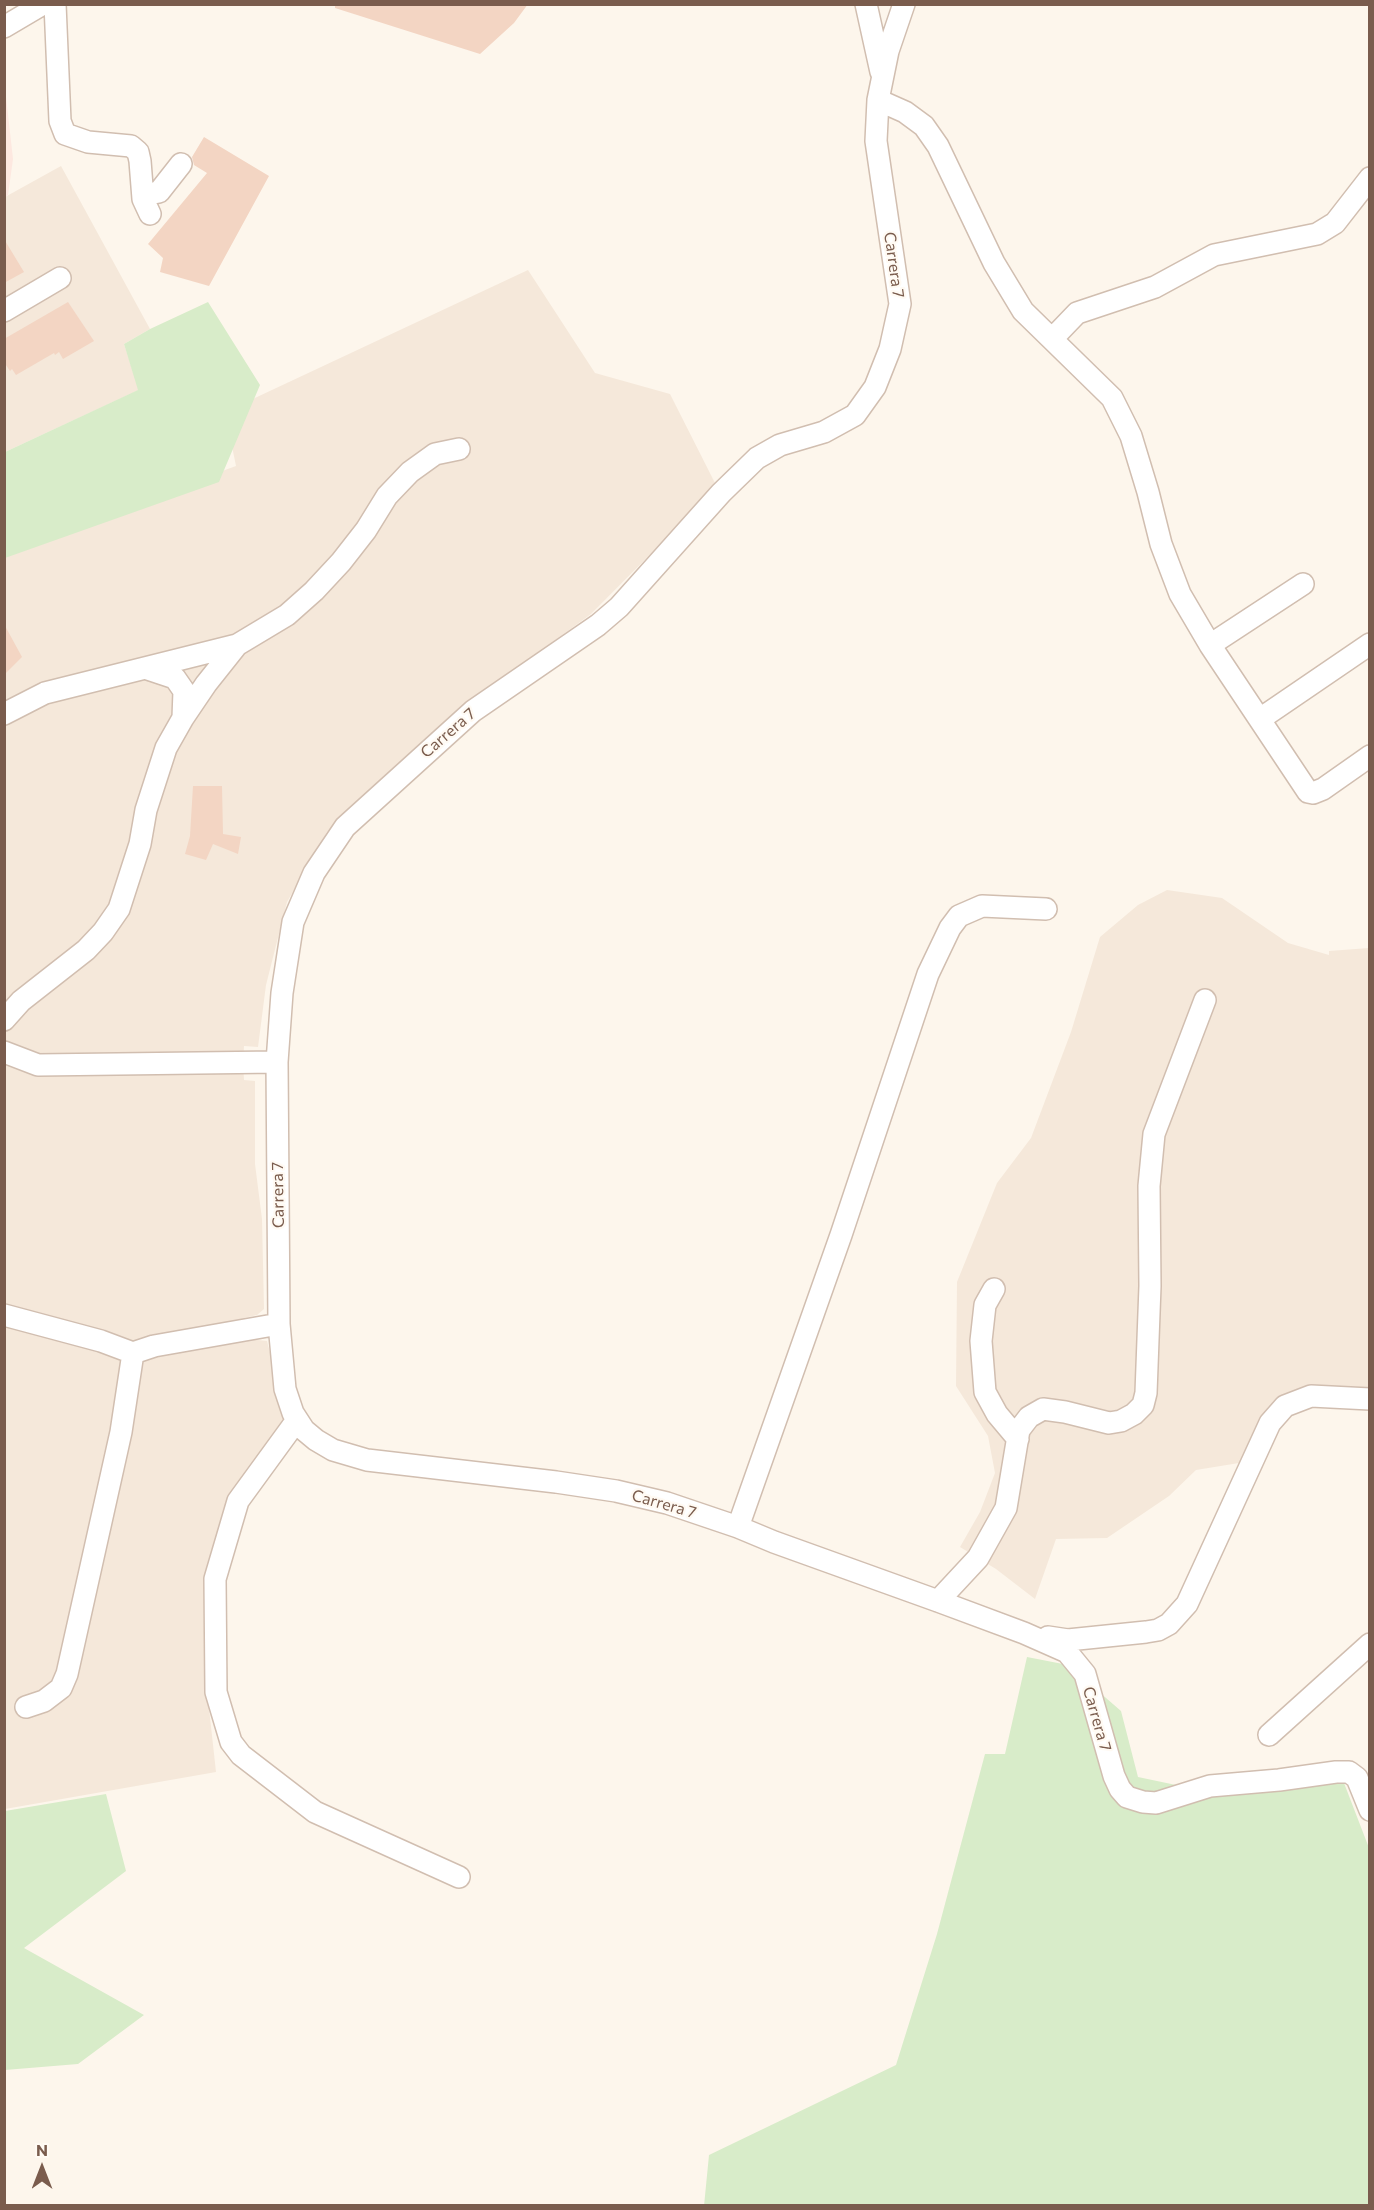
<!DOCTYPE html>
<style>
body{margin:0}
#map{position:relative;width:1374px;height:2210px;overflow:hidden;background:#fdf6ec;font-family:Commissioner,sans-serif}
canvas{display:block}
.frame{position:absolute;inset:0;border:6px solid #7a5c4d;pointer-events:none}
.north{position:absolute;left:12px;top:2138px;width:60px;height:60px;-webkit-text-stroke:4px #fffaf3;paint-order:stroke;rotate:0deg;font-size:16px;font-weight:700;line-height:24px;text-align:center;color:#7a5c4d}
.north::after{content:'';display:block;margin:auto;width:21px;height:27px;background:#7a5c4d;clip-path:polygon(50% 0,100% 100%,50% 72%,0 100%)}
</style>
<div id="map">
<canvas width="1374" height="2210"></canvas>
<div class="frame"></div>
<div class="north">N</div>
</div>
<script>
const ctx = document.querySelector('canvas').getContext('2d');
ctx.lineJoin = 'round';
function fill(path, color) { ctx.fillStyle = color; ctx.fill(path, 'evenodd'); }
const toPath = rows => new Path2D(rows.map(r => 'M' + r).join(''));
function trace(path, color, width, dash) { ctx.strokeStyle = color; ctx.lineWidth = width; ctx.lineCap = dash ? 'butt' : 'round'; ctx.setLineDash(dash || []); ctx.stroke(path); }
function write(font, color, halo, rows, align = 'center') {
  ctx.font = font + ' Commissioner,sans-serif'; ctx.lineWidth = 4.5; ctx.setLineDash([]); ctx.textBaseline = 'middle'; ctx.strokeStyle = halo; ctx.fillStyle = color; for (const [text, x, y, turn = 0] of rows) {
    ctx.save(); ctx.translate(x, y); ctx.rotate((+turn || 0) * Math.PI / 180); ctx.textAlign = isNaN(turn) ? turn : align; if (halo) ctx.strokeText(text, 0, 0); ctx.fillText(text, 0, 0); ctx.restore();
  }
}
fill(toPath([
 [61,166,150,329,124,344,139,390,5,452,5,197],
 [528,270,595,373,670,394,717,487,591,614,517,668,417,746,327,832,287,902,266,985,258,1047,244,1046,243,1063,244,1080,255,1081,255,1164,262,1219,264,1309,257,1315,244,1318,248,1339,267,1341,287,1419,232,1497,207,1690,216,1772,5,1809,5,550,236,466,225,412],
 [1167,890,1222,898,1288,943,1329,955,1329,951,1369,948,1369,1395,1293,1393,1268,1407,1239,1463,1196,1470,1169,1496,1107,1538,1056,1539,1035,1599,996,1569,960,1547,980,1512,995,1473,988,1436,956,1386,957,1282,997,1183,1031,1138,1071,1032,1100,937,1138,905]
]), '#f5e8da');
fill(toPath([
 [5,88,13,159,8,195,5,197]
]), '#fde8e0');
fill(toPath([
 [208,302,260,385,219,482,5,558,5,452,138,390,124,344,150,329],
 [1027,1657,1068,1665,1121,1711,1138,1777,1176,1785,1344,1783,1369,1848,1369,2205,704,2206,709,2155,896,2065,937,1934,985,1754,1005,1754],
 [106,1794,126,1871,24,1948,144,2015,78,2064,5,2070,5,1811]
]), '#d8ecc9');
fill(toPath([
 [335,4,528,4,514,23,480,54,335,8],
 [204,137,269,176,209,286,160,272,163,258,148,244,207,173,194,165,192,157],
 [4,239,24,272,4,283],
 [68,302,94,341,63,359,59,352,55,355,54,353,16,375,12,369,10,371,4,362,4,339],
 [4,624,22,657,4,675],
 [193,786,222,786,223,834,241,837,238,854,213,844,206,860,185,854,190,836]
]), '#f3d5c3');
const minor = toPath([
 [55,4,60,121,65,134,88,142,131,146,138,152,140,161,143,199,150,214],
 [866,4,881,72],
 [904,4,888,51,878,100,876,141,900,304,890,349,875,387,855,415,824,432,780,445,757,458,721,493,619,607,598,625,473,711,345,827,314,873,293,922,282,993,277,1062,279,1324,285,1389,293,1413,304,1430,316,1440,333,1450,367,1460,556,1482,616,1491,667,1503,738,1527,774,1542,938,1601,1024,1633,1067,1652,1085,1674,1114,1776,1120,1789,1127,1797,1143,1802,1156,1803,1210,1786,1279,1780,1336,1772,1349,1772,1357,1778,1370,1810],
 [4,27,43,4],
 [878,100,905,112,924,126,938,146,994,263,1023,311,1112,398,1131,436,1148,492,1161,544,1180,594,1210,645,1308,792,1313,793,1323,789,1370,756],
 [143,195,159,192,181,164],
 [4,311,60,278],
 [1052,339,1077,313,1155,287,1214,255,1317,234,1335,223,1370,178],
 [1210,645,1303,584],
 [148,669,175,678,184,691,183,718],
 [4,714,45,693,237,645,287,615,314,591,341,562,366,530,387,496,410,472,435,454,459,449],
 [1260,719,1370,644],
 [4,1020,21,1001,86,950,103,932,119,909,140,844,146,810,166,748,183,718,206,684,237,645],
 [4,1052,38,1065,277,1062],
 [994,1289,985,1305,981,1341,985,1392,997,1414,1018,1439],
 [4,1315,101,1341,133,1353,154,1346,279,1324],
 [297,1420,238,1501,215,1579,216,1692,231,1742,241,1755,315,1812,459,1877],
 [738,1527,841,1235,928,974,950,928,959,916,982,906,1046,909],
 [938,1601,978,1558,1006,1508,1019,1430,1029,1417,1043,1409,1065,1412,1109,1423,1121,1421,1134,1414,1143,1405,1146,1393,1150,1286,1149,1186,1154,1134,1205,1000],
 [1048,1637,1068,1640,1146,1632,1158,1630,1169,1624,1187,1604,1270,1423,1285,1406,1311,1396,1370,1399],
 [26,1707,44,1701,61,1688,67,1674,121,1432,133,1353],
 [1269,1735,1370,1644]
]);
trace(minor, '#d1beb0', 24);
trace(minor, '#fff', 21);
write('16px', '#7a5c4d', '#fffaf3', [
 ["Carrera 7",894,265,82],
 ["Carrera 7",448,733,-41],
 ["Carrera 7",278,1195,-91],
 ["Carrera 7",664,1504,16],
 ["Carrera 7",1097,1719,74]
]);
</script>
